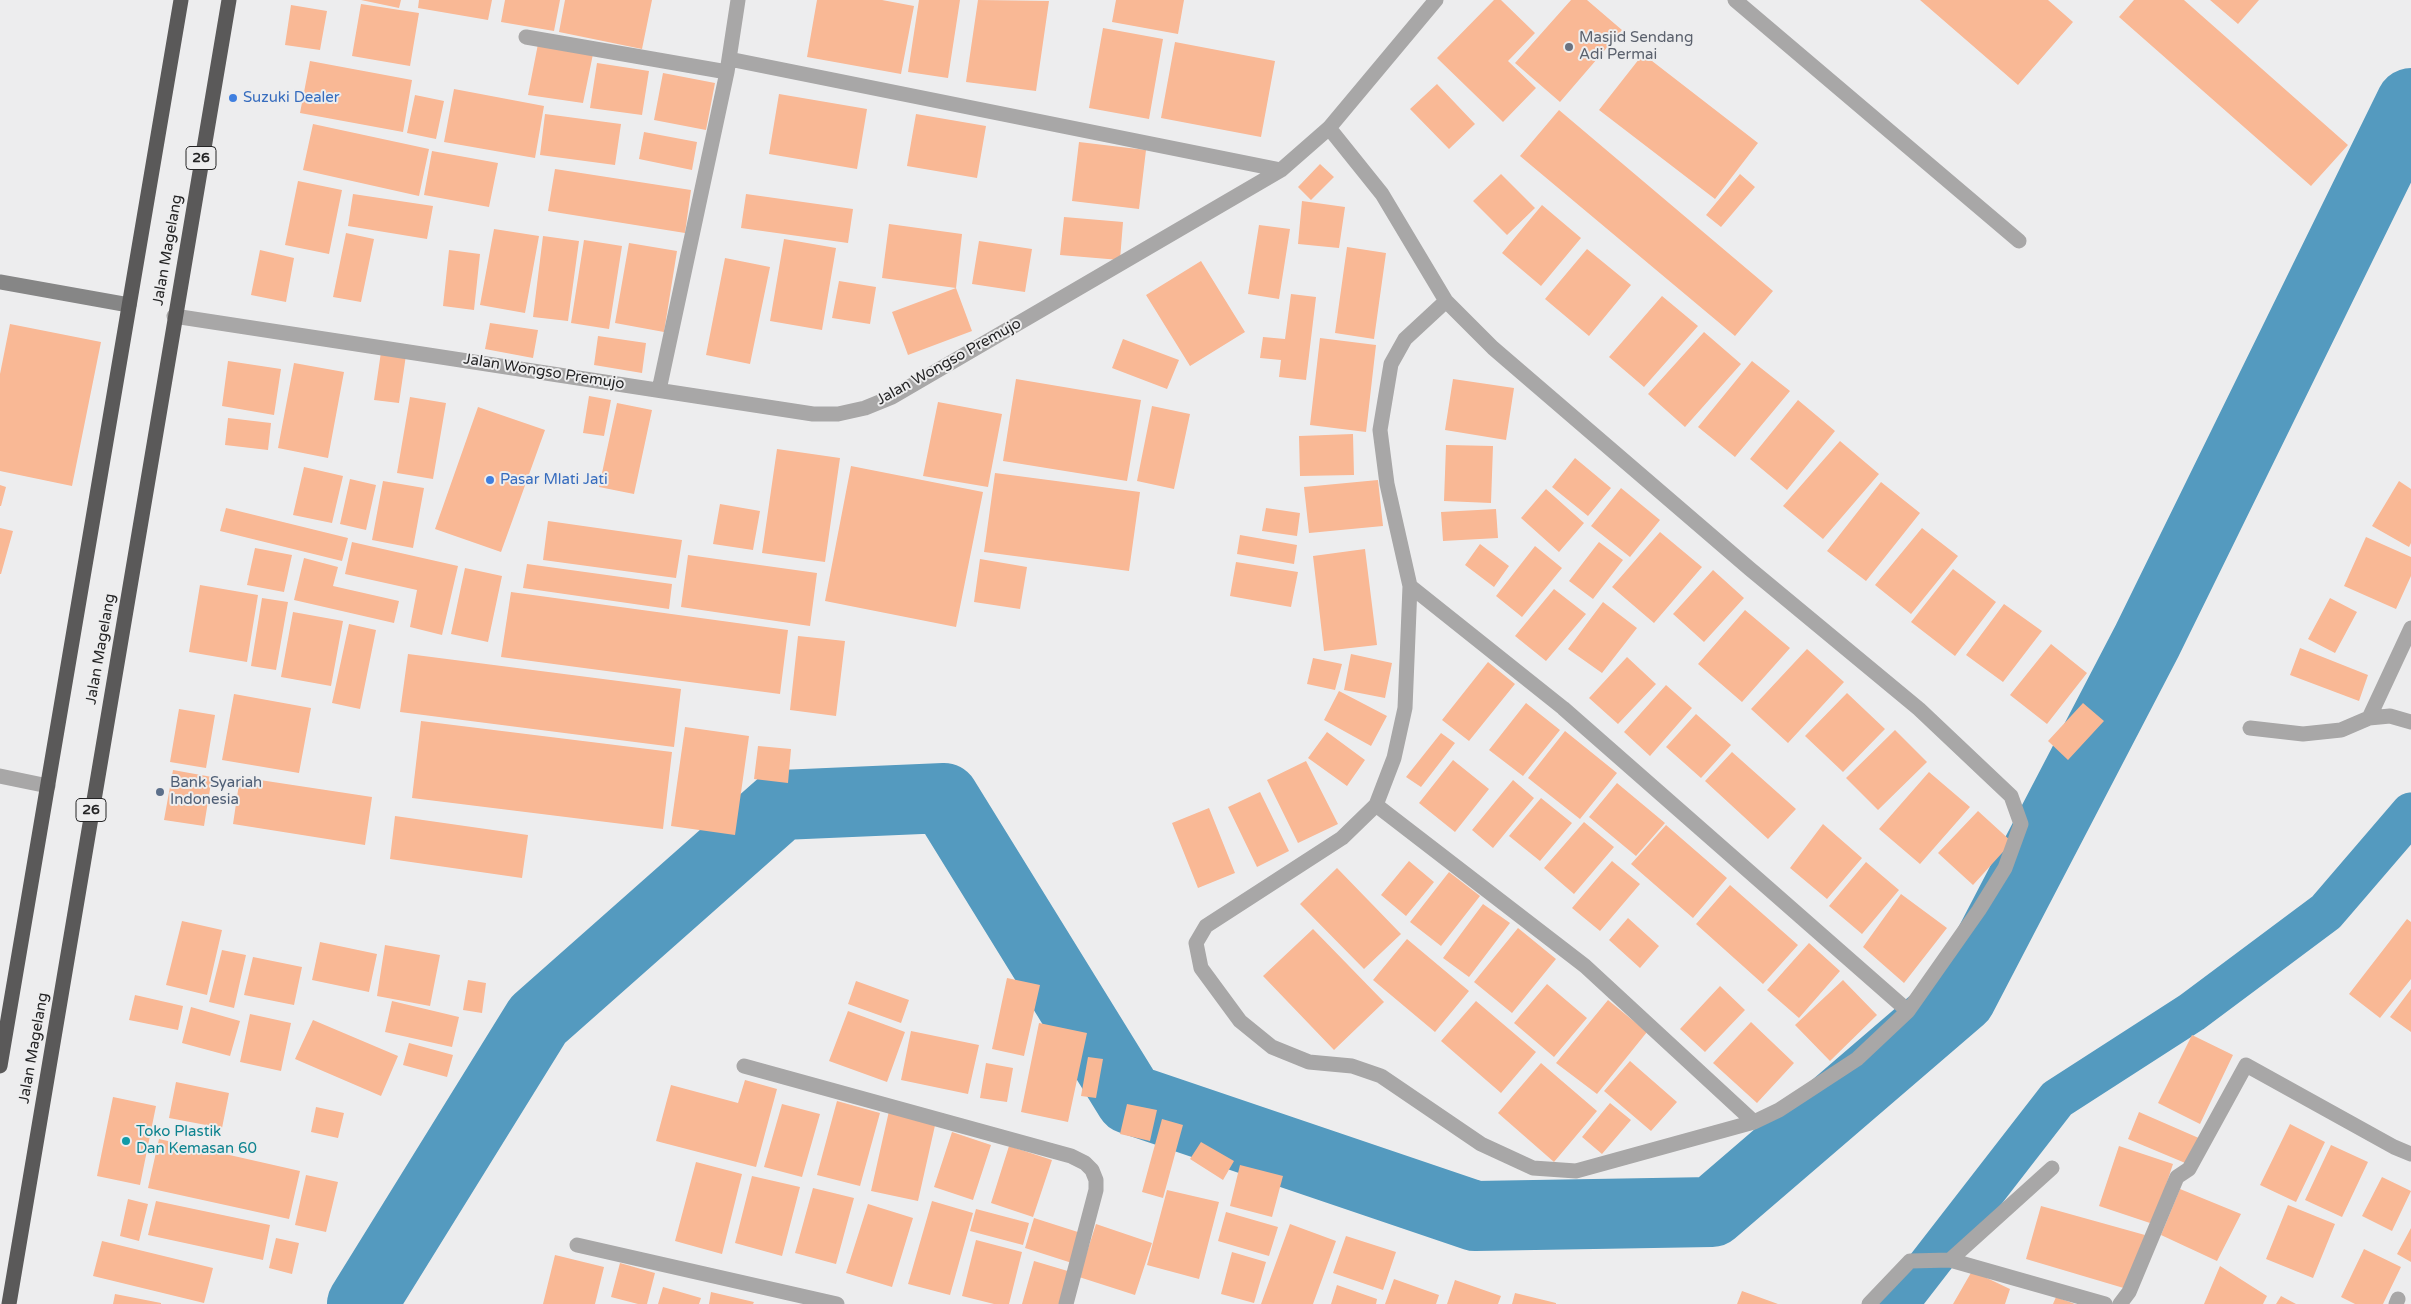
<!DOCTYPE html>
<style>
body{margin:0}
canvas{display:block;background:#ededee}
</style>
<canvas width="2411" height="1304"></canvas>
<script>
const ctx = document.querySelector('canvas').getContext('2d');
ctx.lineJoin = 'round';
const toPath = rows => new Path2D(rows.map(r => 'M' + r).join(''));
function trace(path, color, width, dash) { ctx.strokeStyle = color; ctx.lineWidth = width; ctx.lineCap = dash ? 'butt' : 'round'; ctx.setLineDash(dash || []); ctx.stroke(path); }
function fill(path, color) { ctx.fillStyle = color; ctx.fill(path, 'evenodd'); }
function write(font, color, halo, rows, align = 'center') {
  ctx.font = font + ' "Varela Round",sans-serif'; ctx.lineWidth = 4; ctx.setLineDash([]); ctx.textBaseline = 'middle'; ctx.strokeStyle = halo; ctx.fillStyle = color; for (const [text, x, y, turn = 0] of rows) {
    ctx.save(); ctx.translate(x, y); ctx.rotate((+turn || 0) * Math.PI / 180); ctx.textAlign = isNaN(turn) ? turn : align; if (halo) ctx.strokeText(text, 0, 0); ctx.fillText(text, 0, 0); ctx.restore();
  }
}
trace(toPath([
 [1898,1304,2057,1099,2192,1012,2326,912,2411,813]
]), '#549abf', 41);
trace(toPath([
 [362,1304,538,1020,781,805,944,798,1130,1099,1475,1216,1712,1212,1961,998,2147,641,2411,103]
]), '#549abf', 70);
fill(toPath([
 [361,0,401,0,399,8],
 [419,0,492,0,488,20,418,8],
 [505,0,560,0,554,31,501,22],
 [565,0,652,0,642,49,559,32],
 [817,0,882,0,914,6,901,74,807,57],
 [919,0,960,0,948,78,908,72],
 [978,0,1049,1,1036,91,966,82],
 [1116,0,1184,0,1178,34,1112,22],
 [1494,0,1501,0,1535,33,1508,61,1536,88,1503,122,1437,58],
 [1571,0,1587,0,1622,30,1560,102,1515,63],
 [1920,0,2048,0,2073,22,2018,85],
 [2134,0,2184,0,2348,145,2311,186,2119,17],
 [2210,0,2259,0,2238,24],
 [361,4,419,13,410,66,352,56],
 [291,5,327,11,320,50,285,45],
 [1103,28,1163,39,1149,119,1089,108],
 [1175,42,1275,61,1261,137,1161,118],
 [538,44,593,54,583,103,528,95],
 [1643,54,1758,143,1715,199,1599,110],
 [310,61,412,80,403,132,300,113],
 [597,63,649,71,642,115,590,108],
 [663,73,715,83,706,130,654,120],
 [1437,84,1475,124,1449,149,1410,109],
 [454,89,544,106,535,158,444,142],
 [779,94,867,109,857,169,769,154],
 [415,95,444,101,436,139,407,133],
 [1559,110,1773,291,1735,336,1520,156],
 [545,114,621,124,615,165,540,155],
 [916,114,986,126,977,178,907,166],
 [313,124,429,149,419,196,303,170],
 [644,132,697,142,692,170,639,159],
 [1079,142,1146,150,1139,209,1072,201],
 [432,151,498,163,489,207,424,195],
 [1320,164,1334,177,1311,200,1298,187],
 [555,169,691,190,685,233,548,211],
 [1501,174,1535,208,1507,235,1473,201],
 [1740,174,1755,187,1721,227,1706,215],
 [298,181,342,190,329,254,285,245],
 [353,194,433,206,427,239,348,226],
 [746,194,853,209,848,243,741,228],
 [1302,201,1345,207,1339,248,1298,244],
 [1542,205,1581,238,1541,286,1502,253],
 [1064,217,1123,222,1120,260,1060,255],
 [889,224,962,234,956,288,882,278],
 [1259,225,1290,229,1279,299,1248,294],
 [494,229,539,236,525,313,480,305],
 [346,233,374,239,361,302,333,297],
 [543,236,579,241,568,321,533,317],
 [784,239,836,248,822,330,770,321],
 [584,240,622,246,609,329,571,323],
 [979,241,1032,249,1025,292,972,284],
 [629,243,677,251,664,332,615,323],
 [1347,247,1386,253,1374,339,1335,333],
 [1587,249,1631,285,1589,336,1545,299],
 [260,250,294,258,286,302,251,295],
 [449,250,480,254,474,310,443,306],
 [725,258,770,267,750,364,706,355],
 [1201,261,1245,332,1190,366,1146,295],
 [839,281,876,287,870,324,832,318],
 [956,288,972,331,908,355,892,312],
 [1291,294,1316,297,1306,380,1279,377,1281,360,1260,358,1263,337,1285,339],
 [1662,296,1698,326,1644,387,1609,357],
 [490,323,538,330,533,358,485,349],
 [10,324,101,342,72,486,0,471,0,374],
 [1704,332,1741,364,1685,427,1648,394],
 [598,336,646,343,642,373,594,365],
 [1320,338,1376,345,1366,432,1310,425],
 [1123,339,1179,360,1167,389,1112,368],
 [381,352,406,355,399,403,374,400],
 [228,361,281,369,274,415,222,406],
 [1752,361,1790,391,1735,457,1698,427],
 [294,363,344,372,328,458,278,448],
 [1016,379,1141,400,1127,481,1003,461],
 [1453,379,1514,388,1506,440,1445,430],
 [589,396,611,400,604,436,583,433],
 [410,397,446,403,433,479,397,473],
 [1798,400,1835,431,1787,490,1750,459],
 [938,402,1002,414,988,487,923,476],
 [617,403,652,410,634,494,599,487],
 [1152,406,1190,414,1174,489,1137,481],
 [478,407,545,430,501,552,435,529],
 [228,418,271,423,268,450,225,445],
 [1353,434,1354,475,1300,476,1299,436],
 [1840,441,1879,474,1823,539,1783,506],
 [1446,445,1493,446,1491,503,1444,501],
 [777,449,840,458,825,562,762,553],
 [1575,458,1611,488,1588,516,1552,487],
 [851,466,983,492,956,627,825,601],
 [304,467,343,476,332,523,293,515],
 [995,473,1140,492,1129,571,984,552],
 [350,479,376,485,366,530,340,524],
 [1378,480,1383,526,1309,533,1304,487],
 [383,481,424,488,413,548,372,540],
 [2399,481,2411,489,2411,543,2409,547,2372,526],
 [1881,482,1920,513,1866,581,1827,551],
 [0,485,6,487,1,506,0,506],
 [1621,488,1660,520,1630,557,1591,526],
 [1546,489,1584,523,1559,552,1521,518],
 [720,504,760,511,753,550,713,544],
 [226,508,348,538,342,561,220,531],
 [1266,508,1300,513,1297,536,1262,531],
 [1496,509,1498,538,1443,541,1441,512],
 [548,521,682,540,676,578,543,560],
 [0,528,13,531,1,574,0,574],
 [1922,528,1958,556,1911,614,1875,585],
 [1660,532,1702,567,1654,623,1612,587],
 [1240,535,1297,545,1294,564,1237,554],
 [2366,537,2411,557,2411,576,2396,609,2344,586],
 [352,542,458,566,442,635,410,627,417,590,345,574],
 [1599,542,1623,560,1593,599,1569,581],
 [1480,544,1509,566,1494,587,1465,565],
 [1535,546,1562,568,1522,617,1496,596],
 [255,548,292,555,284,592,247,585],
 [1365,549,1377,645,1324,651,1313,556],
 [688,555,817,573,810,626,681,607],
 [304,558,338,567,333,586,399,601,394,623,294,600],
 [980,559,1027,567,1020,609,974,602],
 [1236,562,1298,572,1291,607,1230,596],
 [527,564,672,584,669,609,523,588],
 [465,568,502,576,488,642,451,634],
 [1953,569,1996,602,1955,656,1911,622],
 [1713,570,1744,598,1704,642,1673,614],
 [200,585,258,595,247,662,189,652],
 [1554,589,1586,614,1546,661,1515,636],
 [511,592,788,630,780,694,501,657],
 [262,598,288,602,276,670,251,666],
 [2330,598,2357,612,2335,653,2308,639],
 [1603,602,1637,628,1602,673,1568,649],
 [2004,604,2042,631,2003,682,1966,655],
 [1745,610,1790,648,1742,702,1698,664],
 [293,612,343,621,331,686,281,677],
 [349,624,376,630,360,709,332,703],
 [798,636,845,641,836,716,790,710],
 [2051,644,2087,673,2047,724,2010,695],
 [2300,648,2368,675,2359,701,2290,675],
 [1807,649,1844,682,1788,743,1751,709],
 [408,654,681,689,674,747,400,712],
 [1351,654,1392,663,1385,698,1344,690],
 [1627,657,1656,684,1618,724,1589,698],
 [1313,658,1342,664,1335,690,1307,684],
 [1488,662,1515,684,1469,741,1442,720],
 [1666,685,1692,708,1650,756,1624,732],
 [1339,691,1387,716,1371,746,1324,720],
 [1847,693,1885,729,1843,772,1805,736],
 [234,694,311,708,299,773,222,760],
 [1526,703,1560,730,1523,776,1489,750],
 [2083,703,2104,721,2068,760,2048,741],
 [179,709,215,715,206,768,170,762],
 [1696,714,1731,745,1701,778,1666,747],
 [421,721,672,752,663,829,412,798],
 [685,727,749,736,735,835,671,826],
 [1895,730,1927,762,1878,810,1846,778],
 [1565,731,1617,773,1580,819,1528,778],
 [1327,732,1365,760,1347,786,1308,758],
 [1441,733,1455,743,1421,787,1406,777],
 [758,746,791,749,788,783,754,779],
 [1732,752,1796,809,1768,839,1705,781],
 [1453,760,1489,789,1455,832,1419,803],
 [1306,761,1338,824,1298,843,1267,780],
 [173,770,212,777,204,826,164,820],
 [1929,772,1970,807,1920,864,1879,829],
 [240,777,372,797,365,845,233,824],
 [1513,780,1534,798,1493,848,1472,830],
 [1617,783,1665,823,1636,856,1589,817],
 [1260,792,1289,851,1257,867,1228,807],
 [1541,798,1572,823,1540,861,1509,836],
 [1209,808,1235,873,1198,888,1172,823],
 [1978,811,2012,842,1973,885,1938,853],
 [395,816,528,835,522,878,390,859],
 [1584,822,1614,847,1574,894,1544,868],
 [1823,824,1862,858,1827,899,1790,868],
 [1666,825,1727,878,1693,918,1631,864],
 [1409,861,1434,882,1406,916,1381,895],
 [1612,861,1640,884,1600,931,1572,908],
 [1866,862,1899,890,1862,934,1829,906],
 [1337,868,1401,934,1364,969,1300,904],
 [1449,872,1480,896,1441,946,1410,922],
 [1730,885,1798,945,1763,984,1696,924],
 [1901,894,1947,928,1904,983,1863,947],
 [1483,904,1510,923,1469,977,1443,958],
 [1628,918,1659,946,1640,968,1609,940],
 [2407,919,2411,922,2411,979,2380,1018,2349,994],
 [182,921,222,930,207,995,166,985],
 [1518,928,1556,959,1512,1013,1474,982],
 [1313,929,1384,1002,1334,1050,1263,976],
 [1407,939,1469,991,1435,1032,1373,980],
 [320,942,377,954,369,992,312,980],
 [1809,943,1840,971,1799,1018,1767,990],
 [385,945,440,955,430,1006,377,996],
 [222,950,246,955,234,1008,209,1002],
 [253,957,302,967,294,1005,244,995],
 [1007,978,1040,985,1024,1056,992,1049],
 [468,980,486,983,482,1013,463,1010],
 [1843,980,1877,1015,1830,1061,1795,1025],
 [856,981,909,1000,901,1023,848,1004],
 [1547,984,1587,1018,1554,1057,1514,1023],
 [1720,986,1745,1010,1705,1052,1680,1029],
 [2411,989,2411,1032,2390,1017],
 [135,995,183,1006,178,1030,129,1020],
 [1608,1000,1647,1032,1597,1094,1556,1063],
 [392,1001,459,1017,452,1047,385,1032],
 [1476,1001,1536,1052,1501,1093,1441,1041],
 [191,1007,240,1021,230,1056,182,1043],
 [848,1011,905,1032,887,1082,829,1061],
 [250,1014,291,1023,281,1071,240,1062],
 [313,1020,398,1056,381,1096,295,1059],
 [1751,1022,1794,1063,1757,1103,1713,1063],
 [1039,1023,1087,1033,1068,1122,1021,1112],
 [911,1031,979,1045,968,1094,901,1080],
 [2192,1035,2233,1055,2200,1124,2158,1103],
 [409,1043,453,1055,447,1077,403,1065],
 [1088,1057,1103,1059,1096,1098,1081,1096],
 [1630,1061,1677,1102,1651,1131,1604,1091],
 [986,1063,1013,1068,1007,1102,980,1098],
 [1541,1063,1597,1111,1554,1162,1498,1113],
 [745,1080,777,1089,756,1167,656,1141,671,1085,738,1103],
 [176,1082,229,1093,222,1128,169,1118],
 [113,1097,156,1106,140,1185,97,1176],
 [837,1101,880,1113,860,1186,817,1175],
 [1610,1103,1631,1120,1602,1154,1582,1137],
 [782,1104,820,1114,802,1177,764,1167],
 [1127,1104,1157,1110,1150,1141,1120,1134],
 [316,1107,344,1113,338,1138,311,1132],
 [889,1111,936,1121,918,1201,871,1191],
 [2139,1112,2201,1139,2190,1165,2128,1139],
 [1162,1119,1183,1125,1163,1198,1142,1192],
 [2290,1124,2325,1142,2296,1202,2260,1185],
 [952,1132,991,1145,973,1200,934,1187],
 [159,1139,300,1171,289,1219,148,1188],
 [1201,1142,1234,1161,1223,1180,1190,1159],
 [2331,1145,2368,1162,2342,1217,2305,1200],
 [1009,1146,1052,1160,1033,1217,991,1203],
 [2119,1146,2173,1164,2153,1224,2099,1206],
 [696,1162,742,1174,722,1254,675,1241],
 [1240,1165,1283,1176,1272,1217,1230,1206],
 [306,1175,338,1182,326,1232,295,1225],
 [752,1176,800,1187,782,1256,735,1243],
 [2382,1177,2411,1191,2392,1231,2362,1216],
 [813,1188,854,1198,836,1264,795,1253],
 [2180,1189,2241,1214,2217,1261,2161,1235],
 [1167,1190,1219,1202,1199,1279,1147,1265],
 [128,1199,148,1204,139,1241,120,1236],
 [156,1201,270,1225,263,1260,148,1235],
 [932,1201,973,1213,950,1295,908,1284],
 [868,1204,913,1218,892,1287,846,1273],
 [2288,1205,2335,1224,2313,1278,2266,1259],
 [2041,1206,2145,1235,2127,1289,2026,1259],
 [976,1209,1029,1223,1023,1245,970,1231],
 [1226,1212,1278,1227,1269,1256,1218,1241],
 [1034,1218,1081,1233,1072,1263,1025,1248],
 [1096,1224,1152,1243,1135,1295,1079,1277],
 [1290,1224,1336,1241,1313,1304,1261,1304],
 [2411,1228,2411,1262,2397,1254],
 [1346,1236,1396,1252,1383,1290,1333,1273],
 [276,1238,299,1243,292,1274,269,1268],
 [976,1240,1022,1252,1009,1304,994,1304,962,1296],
 [102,1241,213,1268,204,1303,93,1276],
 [2364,1249,2401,1267,2383,1304,2355,1304,2341,1297],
 [1232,1252,1266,1262,1254,1303,1221,1294],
 [555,1255,604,1267,595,1304,543,1304],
 [1034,1261,1071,1272,1062,1304,1022,1304],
 [620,1263,655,1273,647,1304,638,1304,611,1297],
 [2220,1266,2267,1296,2263,1304,2204,1304],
 [1972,1271,2010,1289,2005,1304,1953,1304],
 [1394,1279,1439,1295,1436,1304,1385,1304],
 [1455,1280,1501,1296,1498,1304,1447,1304],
 [1337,1285,1377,1299,1376,1304,1331,1304],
 [663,1287,701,1298,699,1304,658,1304],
 [1742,1291,1778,1304,1737,1304],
 [711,1292,754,1302,753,1304,709,1304],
 [1515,1293,1556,1303,1556,1304,1512,1304],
 [115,1294,161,1303,161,1304,113,1304],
 [2281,1296,2296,1304,2276,1304],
 [2056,1297,2075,1304,2053,1304]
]), '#f9b895');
trace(toPath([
 [1735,0,2019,241],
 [0,776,48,786]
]), '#a8a7a7', 15);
trace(toPath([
 [526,37,727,72],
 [729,59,1281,170],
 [1329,128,1382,194,1446,301,1493,348,1750,569,1919,709,2011,796,2021,824,2005,868,1979,910,1908,1011,1563,708,1410,586,1387,484,1380,430,1391,364,1405,339,1446,301],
 [174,316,813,414,838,414,865,408,892,397,1281,170,1329,128,1436,0],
 [659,390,727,72,738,0],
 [1410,586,1405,708,1394,758,1376,805,1585,966,1754,1122,1779,1110,1857,1059,1908,1011],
 [2369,718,2411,628],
 [2250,728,2303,734,2341,730,2369,718,2390,716,2411,722],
 [1376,805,1342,838,1206,926,1196,943,1201,968,1240,1021,1272,1047,1309,1062,1352,1066,1381,1076,1481,1144,1533,1168,1576,1171,1754,1122],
 [744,1066,1071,1156,1085,1163,1092,1170,1096,1180,1096,1190,1066,1304],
 [577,1245,837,1304],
 [1950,1260,2052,1168],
 [1869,1304,1910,1261,1950,1260,2105,1304],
 [2120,1304,2129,1292,2177,1177,2189,1169,2246,1065,2394,1147,2411,1154],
 [2396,1304,2398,1299]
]), '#a8a7a7', 15);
trace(toPath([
 [0,282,129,305]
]), '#868686', 15);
trace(toPath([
 [0,1066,181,0],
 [9,1304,229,0]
]), '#5a5959', 15);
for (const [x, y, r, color] of [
 [1569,47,5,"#6b7280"],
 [233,98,5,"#3f7fe0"],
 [490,480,5,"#3f7fe0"],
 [160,792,5,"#5c6f8a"],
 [126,1141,5,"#0f9aa8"]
]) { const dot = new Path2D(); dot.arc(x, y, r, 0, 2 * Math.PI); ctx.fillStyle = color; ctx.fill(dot); trace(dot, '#ededee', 2); }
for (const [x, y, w] of [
 [201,158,30],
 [91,810,30]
]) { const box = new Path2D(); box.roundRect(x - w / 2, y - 11.5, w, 23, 4); ctx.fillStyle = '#ededee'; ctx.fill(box); trace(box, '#242425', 1); }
write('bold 14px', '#242425', null, [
 ["26",201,158],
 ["26",91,810]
]);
write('15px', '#5b616d', '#ededee', [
 ["Masjid Sendang",1579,38],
 ["Adi Permai",1579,55]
], 'left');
write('15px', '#366cbe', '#ededee', [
 ["Suzuki Dealer",243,98],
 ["Pasar Mlati Jati",500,480]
], 'left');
write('15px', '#242425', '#ededee', [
 ["Jalan Magelang",168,250,-80],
 ["Jalan Wongso Premujo",949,362,-29],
 ["Jalan Wongso Premujo",544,372,9],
 ["Jalan Magelang",101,649,-80],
 ["Jalan Magelang",34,1048,-80]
]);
write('15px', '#4e5e75', '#ededee', [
 ["Bank Syariah",170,783],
 ["Indonesia",170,800]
], 'left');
write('15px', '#0d838f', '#ededee', [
 ["Toko Plastik",136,1132],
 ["Dan Kemasan 60",136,1149]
], 'left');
</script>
